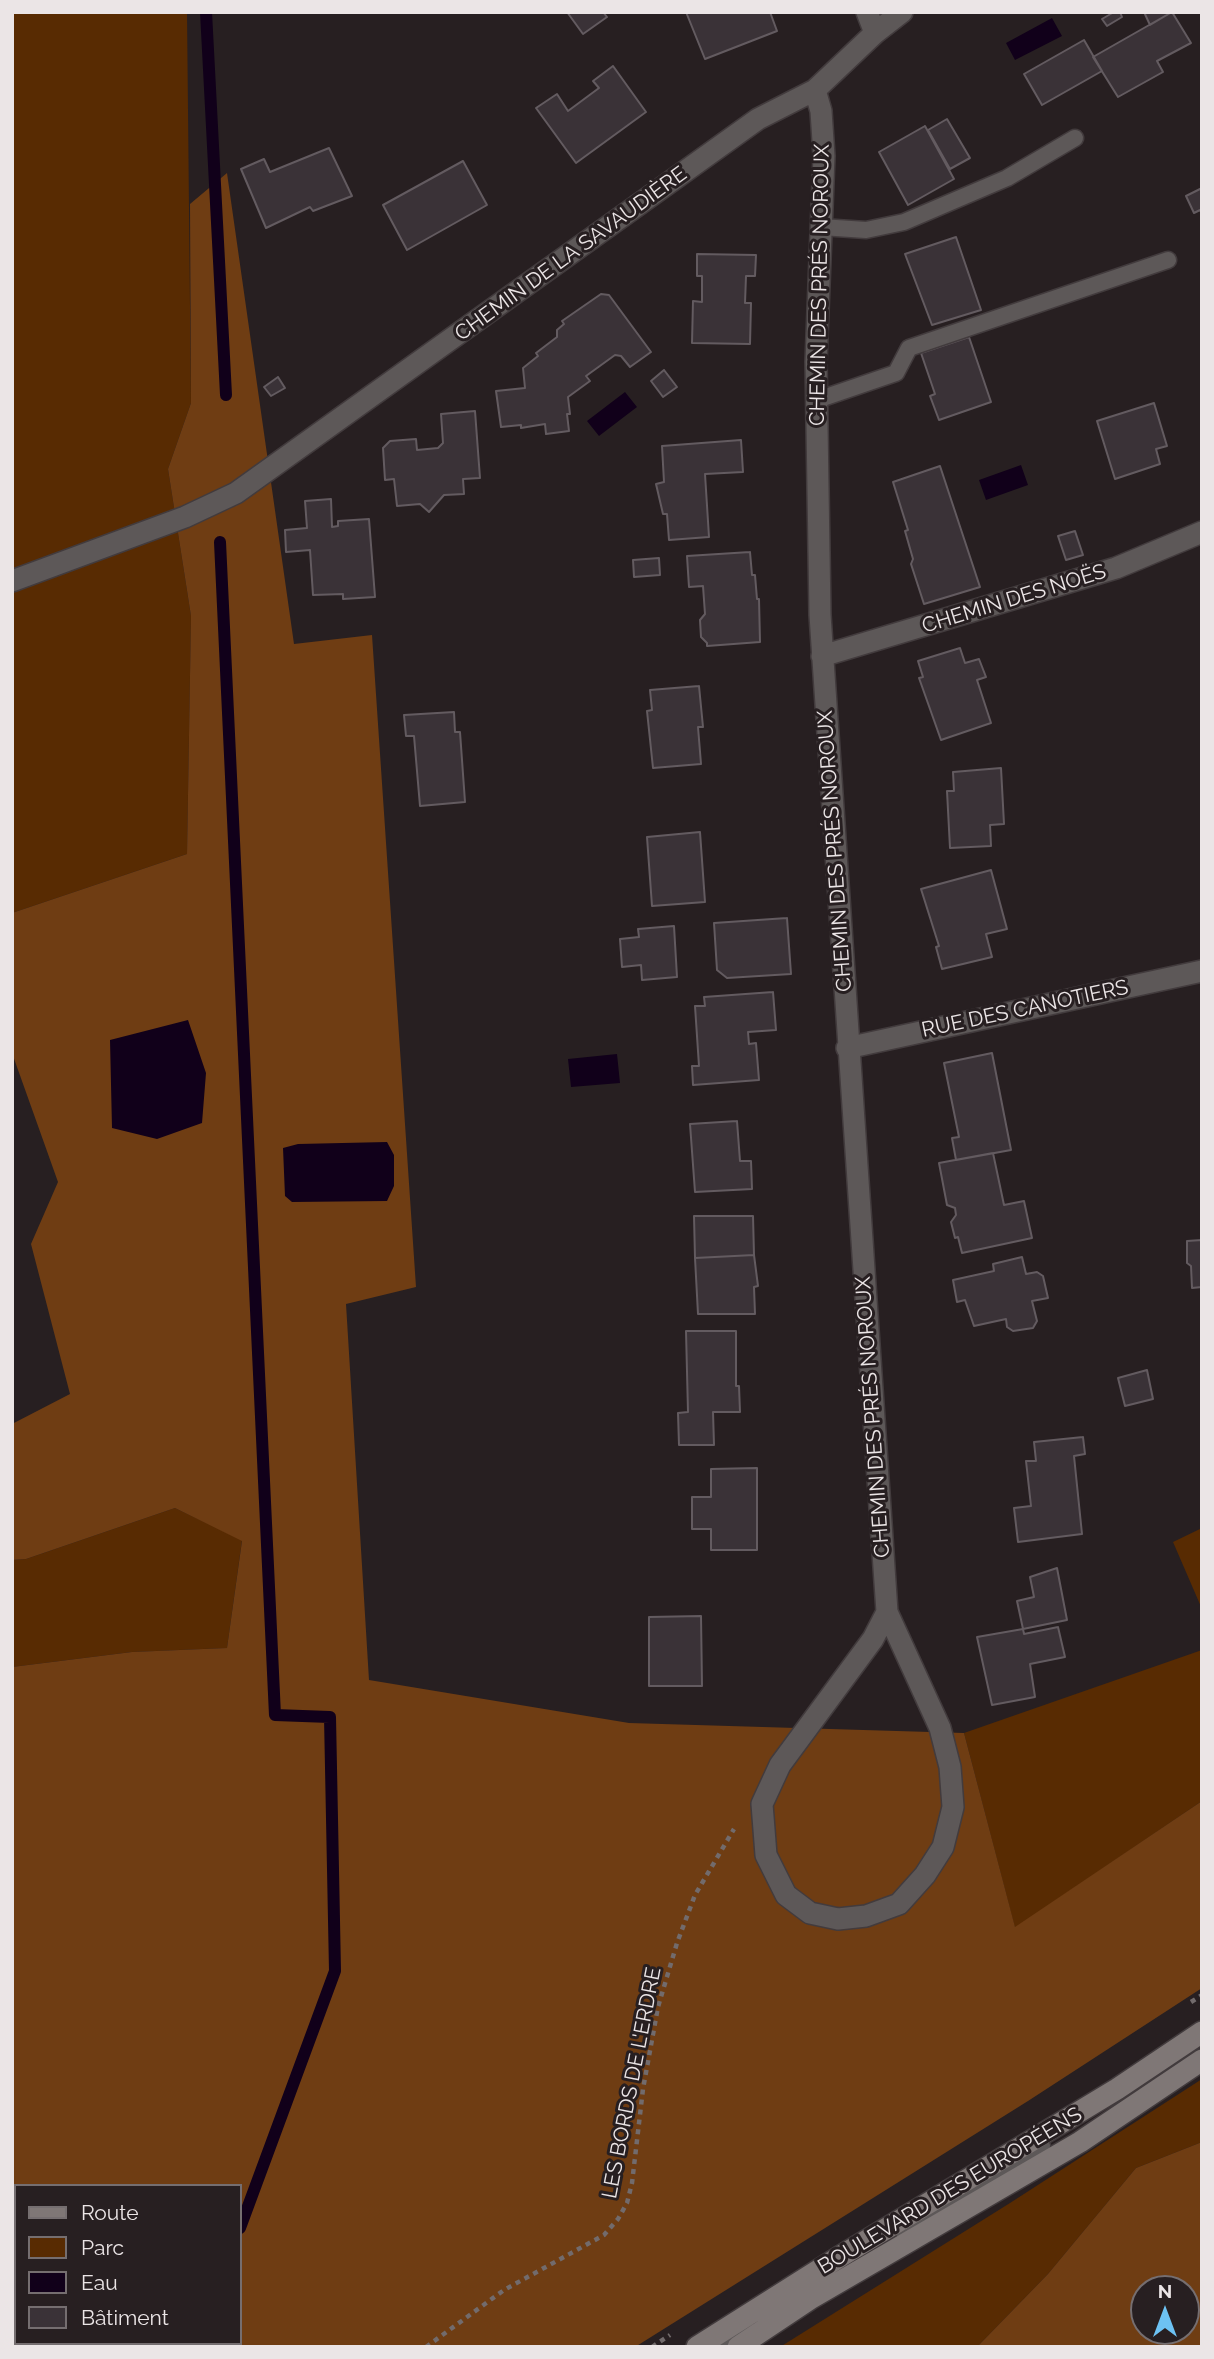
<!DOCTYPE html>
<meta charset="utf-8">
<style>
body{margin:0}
#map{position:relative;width:1214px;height:2359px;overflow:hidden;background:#271f21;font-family:Raleway,sans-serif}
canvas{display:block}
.frame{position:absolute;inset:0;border:14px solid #ebe5e6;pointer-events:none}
.legend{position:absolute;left:14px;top:2184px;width:228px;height:161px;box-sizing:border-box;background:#271f21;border:2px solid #756e70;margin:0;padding:9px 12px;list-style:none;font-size:21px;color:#ebe5e6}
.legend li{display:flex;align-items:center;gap:14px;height:35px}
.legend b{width:35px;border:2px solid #756e70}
.north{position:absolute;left:1130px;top:2275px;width:70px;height:70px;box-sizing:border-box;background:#271f21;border:2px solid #756e70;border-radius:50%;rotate:0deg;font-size:19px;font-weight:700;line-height:28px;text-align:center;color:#ebe5e6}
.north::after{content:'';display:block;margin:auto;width:24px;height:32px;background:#6dc2f3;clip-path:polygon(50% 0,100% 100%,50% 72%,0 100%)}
</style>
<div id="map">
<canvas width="1214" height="2359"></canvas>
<div class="frame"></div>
<ul class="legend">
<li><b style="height:9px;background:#7f7776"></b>Route</li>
<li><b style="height:19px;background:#582b02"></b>Parc</li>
<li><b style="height:19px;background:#11001a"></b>Eau</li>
<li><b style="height:19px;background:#3a3237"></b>Bâtiment</li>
</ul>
<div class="north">N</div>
</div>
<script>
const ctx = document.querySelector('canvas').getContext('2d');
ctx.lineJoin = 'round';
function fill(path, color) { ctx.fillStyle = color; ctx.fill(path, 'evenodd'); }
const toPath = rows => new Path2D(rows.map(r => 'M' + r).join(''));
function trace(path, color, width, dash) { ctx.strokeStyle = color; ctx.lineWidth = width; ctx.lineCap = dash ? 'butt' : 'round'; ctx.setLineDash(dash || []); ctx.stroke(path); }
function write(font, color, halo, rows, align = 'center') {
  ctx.font = font + ' Raleway,sans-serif'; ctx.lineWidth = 6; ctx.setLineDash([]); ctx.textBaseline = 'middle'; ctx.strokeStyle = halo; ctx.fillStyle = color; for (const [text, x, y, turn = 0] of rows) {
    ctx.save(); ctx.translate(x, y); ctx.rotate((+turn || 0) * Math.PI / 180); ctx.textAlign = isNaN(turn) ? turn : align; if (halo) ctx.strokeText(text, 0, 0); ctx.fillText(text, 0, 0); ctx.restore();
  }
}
fill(toPath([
 [12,12,187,12,191,403,168,469,191,616,187,854,12,913],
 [175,1508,242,1540,227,1648,132,1652,12,1667,12,1560,26,1559],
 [1202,1528,1202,1609,1173,1542],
 [1202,1650,1202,1801,1015,1928,964,1733],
 [1202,2079,1202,2142,1136,2168,1048,2274,977,2347,780,2347,1010,2203],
 [12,2240,16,2243,16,2347,12,2347]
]), '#582b02');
fill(toPath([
 [227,173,294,644,372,635,416,1287,346,1304,369,1680,629,1723,964,1733,1015,1927,1202,1801,1202,1988,1028,2101,635,2347,16,2347,16,2343,240,2343,240,2186,16,2186,16,2242,12,2240,12,1667,132,1652,227,1648,242,1541,175,1508,26,1559,12,1560,12,1424,70,1394,31,1244,58,1182,12,1053,12,913,187,854,191,616,168,469,191,403,190,204],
 [1202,2142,1202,2347,977,2347,1048,2274,1136,2168],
 [1144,2289,1186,2289,1186,2331,1144,2331]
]), '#6f3d13');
fill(toPath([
 [1052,18,1062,36,1015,60,1006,43],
 [625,392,637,407,599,436,587,421],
 [1021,465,1028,485,986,500,979,480],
 [188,1020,206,1073,202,1123,157,1139,112,1128,110,1040],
 [617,1054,620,1083,571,1087,568,1059],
 [387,1142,394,1155,394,1186,387,1201,292,1202,285,1196,283,1148,298,1144]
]), '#11001a');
trace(toPath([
 [206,12,226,395],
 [220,542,275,1715,330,1717,335,1971,240,2228],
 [201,2347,202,2343]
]), '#11001a', 12);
const building = toPath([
 [567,12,603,12,607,17,583,34,567,12],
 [686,12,770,12,777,31,705,59,686,12],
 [1114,12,1120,12,1122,17,1107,26,1102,19,1114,12],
 [1144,12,1172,12,1150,25,1144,12],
 [1172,12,1191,43,1157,61,1163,72,1118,97,1093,57,1172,12],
 [1084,40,1102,71,1042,105,1024,74,1084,40],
 [613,66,646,112,576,163,536,108,557,94,568,111,599,88,593,81,613,66],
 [947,119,970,158,950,169,928,130,947,119],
 [925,126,954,179,908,205,879,152,925,126],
 [329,148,352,196,313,211,310,207,266,228,241,169,264,159,270,172,329,148],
 [463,161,487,205,407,250,383,205,463,161],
 [1202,188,1202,214,1200,210,1194,213,1186,196,1202,188],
 [956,237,981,310,932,325,905,254,956,237],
 [697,254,756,255,755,276,746,276,745,303,751,303,750,344,692,343,693,301,702,302,702,276,697,276,697,254],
 [601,294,609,295,651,352,630,367,621,356,615,355,586,376,590,381,568,397,570,414,567,414,569,431,546,434,545,424,521,428,521,425,501,427,496,391,525,388,523,368,538,356,536,353,557,337,557,330,564,324,562,321,601,294],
 [969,337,991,402,939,420,930,396,935,394,921,353,969,337],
 [664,370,677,387,663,397,651,381,664,370],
 [278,377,285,388,271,396,264,387,278,377],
 [1154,403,1167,446,1156,449,1160,464,1115,479,1097,421,1154,403],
 [475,411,480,478,463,479,464,494,444,495,429,512,420,504,397,506,394,479,385,480,383,448,390,441,416,439,417,450,438,448,443,443,441,414,475,411],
 [741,440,743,472,705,474,709,537,669,540,667,514,663,514,656,484,664,482,662,446,741,440],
 [940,466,980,587,924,604,911,564,913,559,905,531,908,530,893,482,940,466],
 [331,499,332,527,338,526,338,521,369,519,375,597,343,599,343,594,313,595,310,550,286,552,285,530,307,528,305,501,331,499],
 [1075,531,1083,555,1066,560,1058,536,1075,531],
 [750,552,752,575,755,575,757,599,759,599,760,642,707,646,707,643,701,637,700,620,705,614,703,586,689,587,687,556,750,552],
 [659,558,660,575,634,577,633,560,659,558],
 [960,648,965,663,979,659,986,677,977,680,991,723,941,740,919,678,923,677,918,661,960,648],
 [699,686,703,727,698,727,701,764,653,768,647,711,652,710,650,690,699,686],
 [454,712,455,732,460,732,465,802,420,806,414,736,406,736,404,715,454,712],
 [1001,768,1004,824,990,825,991,846,950,848,947,791,954,791,953,772,1001,768],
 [700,832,705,902,652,906,647,837,700,832],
 [991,870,1007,929,986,934,992,957,942,969,936,947,939,946,921,889,991,870],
 [787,918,791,974,727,978,717,970,714,923,787,918],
 [674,926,677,977,642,980,641,965,622,967,620,939,639,937,638,929,674,926],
 [773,992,776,1030,748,1032,749,1044,756,1043,759,1080,693,1085,692,1066,699,1066,695,1006,705,1006,704,997,773,992],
 [992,1053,1011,1150,956,1160,952,1138,959,1137,944,1063,992,1053],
 [737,1121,740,1161,751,1161,752,1189,695,1192,690,1124,737,1121],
 [993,1153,1004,1205,1024,1201,1032,1238,962,1253,958,1237,955,1238,951,1222,956,1215,955,1208,947,1205,939,1163,993,1153],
 [694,1216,753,1216,754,1255,695,1258,694,1216],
 [1202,1240,1202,1287,1192,1288,1191,1266,1187,1263,1187,1241,1202,1240],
 [754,1255,758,1286,754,1287,755,1314,698,1314,695,1258,754,1255],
 [1022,1257,1026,1274,1037,1272,1043,1276,1048,1298,1032,1301,1037,1321,1033,1328,1013,1331,1007,1327,1006,1319,974,1326,965,1300,957,1302,953,1280,994,1271,993,1264,1022,1257],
 [686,1331,736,1331,736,1386,739,1386,740,1412,713,1412,714,1445,679,1445,678,1413,688,1412,686,1331],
 [1147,1370,1153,1399,1125,1406,1118,1378,1147,1370],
 [1083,1437,1085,1454,1074,1456,1082,1534,1018,1542,1014,1508,1031,1506,1026,1461,1036,1461,1034,1442,1083,1437],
 [757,1468,757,1550,711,1550,711,1529,692,1529,692,1497,711,1497,711,1469,757,1468],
 [1057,1568,1067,1620,1023,1629,1017,1601,1034,1597,1030,1577,1057,1568],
 [701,1616,702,1686,649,1686,649,1617,701,1616],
 [1058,1627,1065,1657,1030,1664,1035,1697,992,1705,977,1637,1023,1629,1024,1634,1058,1627]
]);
fill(building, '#3a3237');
trace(building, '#635b60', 2);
const lane = toPath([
 [821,227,866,230,904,222,1007,178,1075,138],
 [817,400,896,373,909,348,1168,260],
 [904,2233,1042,2146],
 [720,2347,748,2330]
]);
const street = toPath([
 [867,12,875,33],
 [815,90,821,111,824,156,816,362,820,615,887,1612,940,1728,950,1767,953,1807,943,1847,925,1875,899,1904,866,1916,838,1919,810,1913,786,1895,766,1855,762,1804,780,1765,873,1639,887,1612],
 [12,581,185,517,236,493,758,119,815,90,875,33,902,12],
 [822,656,1116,568,1202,532],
 [847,1048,1202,971]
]);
const secondary = toPath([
 [697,2347,841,2256,1117,2089,1202,2032],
 [738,2347,810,2299,1080,2142,1202,2060]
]);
trace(lane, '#423b3d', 19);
trace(street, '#423b3d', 24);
trace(secondary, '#423b3d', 24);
trace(toPath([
 [1191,2002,1202,1995],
 [426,2347,504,2290,604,2235,618,2219,627,2203,632,2183,643,2089,658,2007,677,1943,695,1895,734,1829],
 [652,2347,670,2335]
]), '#726b6c', 4.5, [5, 5]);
trace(lane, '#5d5858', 16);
trace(street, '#5d5858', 21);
trace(secondary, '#7f7776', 21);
write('21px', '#ebe5e6', '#271f21', [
 ["CHEMIN DE LA SAVAUDIÈRE",571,254,-36],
 ["CHEMIN DES PRÉS NOROUX",820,285,-89],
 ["CHEMIN DES NOËS",1014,599,-17],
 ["CHEMIN DES PRÉS NOROUX",835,851,-94],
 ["RUE DES CANOTIERS",1025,1009,-12],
 ["CHEMIN DES PRÉS NOROUX",873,1417,-94],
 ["LES BORDS DE L'ERDRE",632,2083,-79],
 ["BOULEVARD DES EUROPÉENS",950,2191,-31]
]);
</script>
